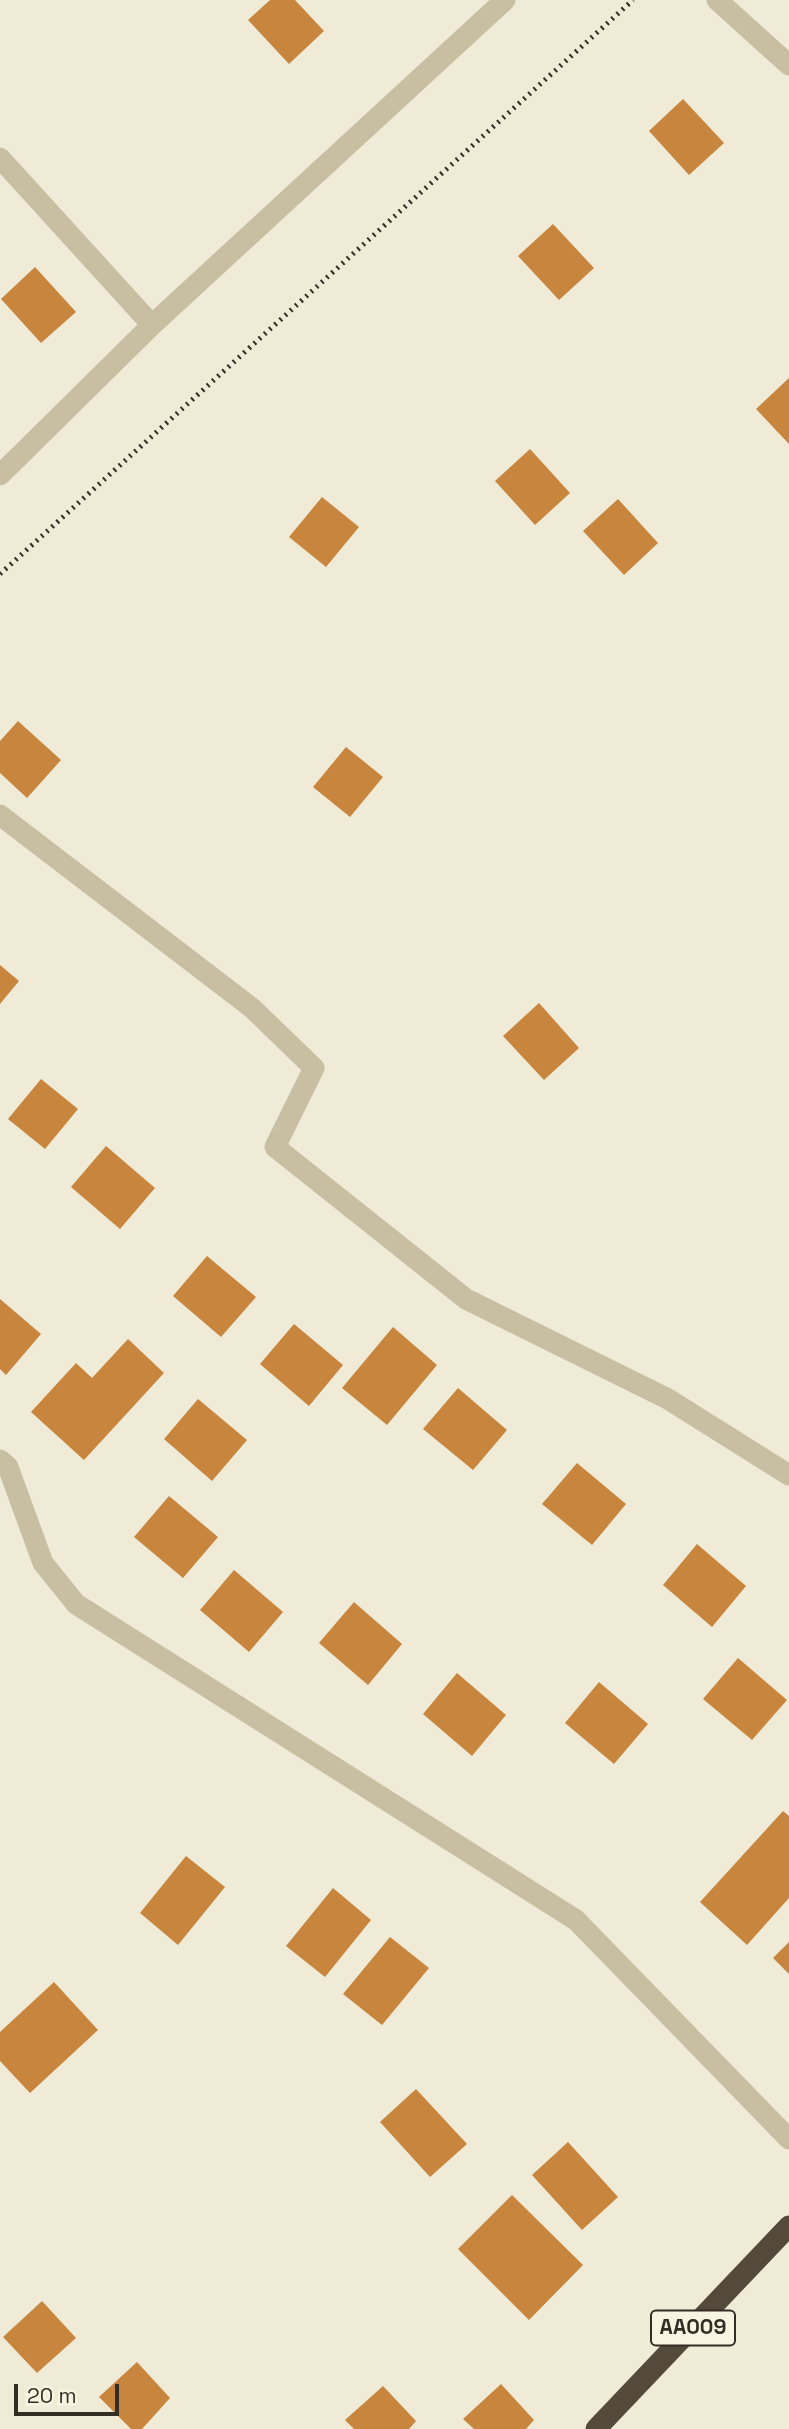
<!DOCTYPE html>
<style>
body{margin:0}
#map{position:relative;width:789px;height:2429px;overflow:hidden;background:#f0ebd6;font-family:"Space Grotesk",sans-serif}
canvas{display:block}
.scale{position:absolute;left:14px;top:2384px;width:105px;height:32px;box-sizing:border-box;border:4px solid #332d24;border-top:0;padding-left:9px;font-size:21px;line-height:24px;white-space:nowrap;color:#332d24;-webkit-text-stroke:5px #f9f4e2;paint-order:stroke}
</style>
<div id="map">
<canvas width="789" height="2429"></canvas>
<div class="scale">20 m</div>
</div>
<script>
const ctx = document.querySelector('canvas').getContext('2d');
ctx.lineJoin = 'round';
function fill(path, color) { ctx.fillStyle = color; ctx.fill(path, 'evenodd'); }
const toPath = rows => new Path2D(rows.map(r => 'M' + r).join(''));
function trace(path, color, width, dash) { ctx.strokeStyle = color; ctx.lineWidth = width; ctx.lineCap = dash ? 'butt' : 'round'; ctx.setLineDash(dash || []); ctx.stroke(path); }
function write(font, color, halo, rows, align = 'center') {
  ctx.font = font + ' "Space Grotesk",sans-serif'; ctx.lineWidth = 7; ctx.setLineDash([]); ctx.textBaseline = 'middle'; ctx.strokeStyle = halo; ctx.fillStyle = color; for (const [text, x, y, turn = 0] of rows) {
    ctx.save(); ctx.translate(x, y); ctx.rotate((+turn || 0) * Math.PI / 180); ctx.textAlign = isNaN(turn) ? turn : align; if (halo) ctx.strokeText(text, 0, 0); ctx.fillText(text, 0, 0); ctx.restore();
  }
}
fill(toPath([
 [270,0,295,0,324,31,289,64,248,20],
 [683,99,724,143,689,175,649,131],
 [553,224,594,268,559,300,518,256],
 [35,267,76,312,41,343,1,299],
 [789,378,789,444,756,409],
 [530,449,570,493,535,525,495,481],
 [322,497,359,527,326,567,289,537],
 [618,499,658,543,624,575,583,531],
 [18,721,61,760,27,798,0,773,0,741],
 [346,747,383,777,350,817,313,787],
 [0,965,19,981,0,1004],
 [539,1003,579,1048,544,1080,503,1036],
 [41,1079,78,1109,45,1149,8,1119],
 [106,1146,155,1188,120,1229,71,1187],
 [207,1256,256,1297,221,1337,173,1296],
 [0,1299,41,1334,6,1375,0,1369],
 [294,1324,343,1365,309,1406,260,1364],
 [393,1327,437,1365,387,1425,342,1388],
 [128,1339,164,1373,84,1460,31,1412,76,1363,92,1378],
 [458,1388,507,1430,473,1470,423,1429],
 [198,1399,247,1440,212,1481,164,1439],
 [577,1463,626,1504,592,1545,542,1504],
 [169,1496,218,1537,183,1578,134,1537],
 [697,1544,746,1586,712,1627,663,1585],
 [234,1570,283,1612,249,1652,200,1610],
 [354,1602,402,1644,368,1685,319,1643],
 [738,1658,787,1700,752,1740,703,1699],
 [457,1673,506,1715,472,1756,423,1714],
 [599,1682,648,1724,614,1764,565,1723],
 [783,1811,789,1816,789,1898,747,1945,700,1902],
 [186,1856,225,1887,178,1945,140,1913],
 [333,1888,371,1920,325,1977,286,1946],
 [390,1937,429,1968,382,2025,343,1994],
 [789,1942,789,1974,773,1958],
 [54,1982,98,2030,30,2093,0,2061,0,2032],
 [416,2089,467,2144,430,2177,380,2122],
 [568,2142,618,2197,582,2230,532,2175],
 [512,2195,583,2265,529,2320,458,2249],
 [42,2301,76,2338,37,2373,3,2337],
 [137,2362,170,2398,142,2429,131,2429,99,2397],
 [501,2384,534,2420,526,2429,474,2429,463,2419],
 [383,2386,416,2421,409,2429,354,2429,345,2420]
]), '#c7853d');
trace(toPath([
 [717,0,789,65],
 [0,158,152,325],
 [0,475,152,325,505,0],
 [0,815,252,1008,314,1068,275,1147,466,1299,668,1399,789,1475],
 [0,1460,8,1467,43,1563,76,1604,576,1920,789,2139]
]), '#c8bea2', 21);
trace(toPath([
 [596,2429,789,2226]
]), '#544a3b', 21);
trace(toPath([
 [0,574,633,0]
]), '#332d24', 5, [2, 5]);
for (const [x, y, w] of [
 [693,2328,84]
]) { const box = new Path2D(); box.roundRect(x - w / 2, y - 17.5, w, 35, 5); ctx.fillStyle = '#f9f4e2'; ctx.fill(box); trace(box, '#332d24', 2); }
write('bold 21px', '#332d24', null, [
 ["AA009",693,2328]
]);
</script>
